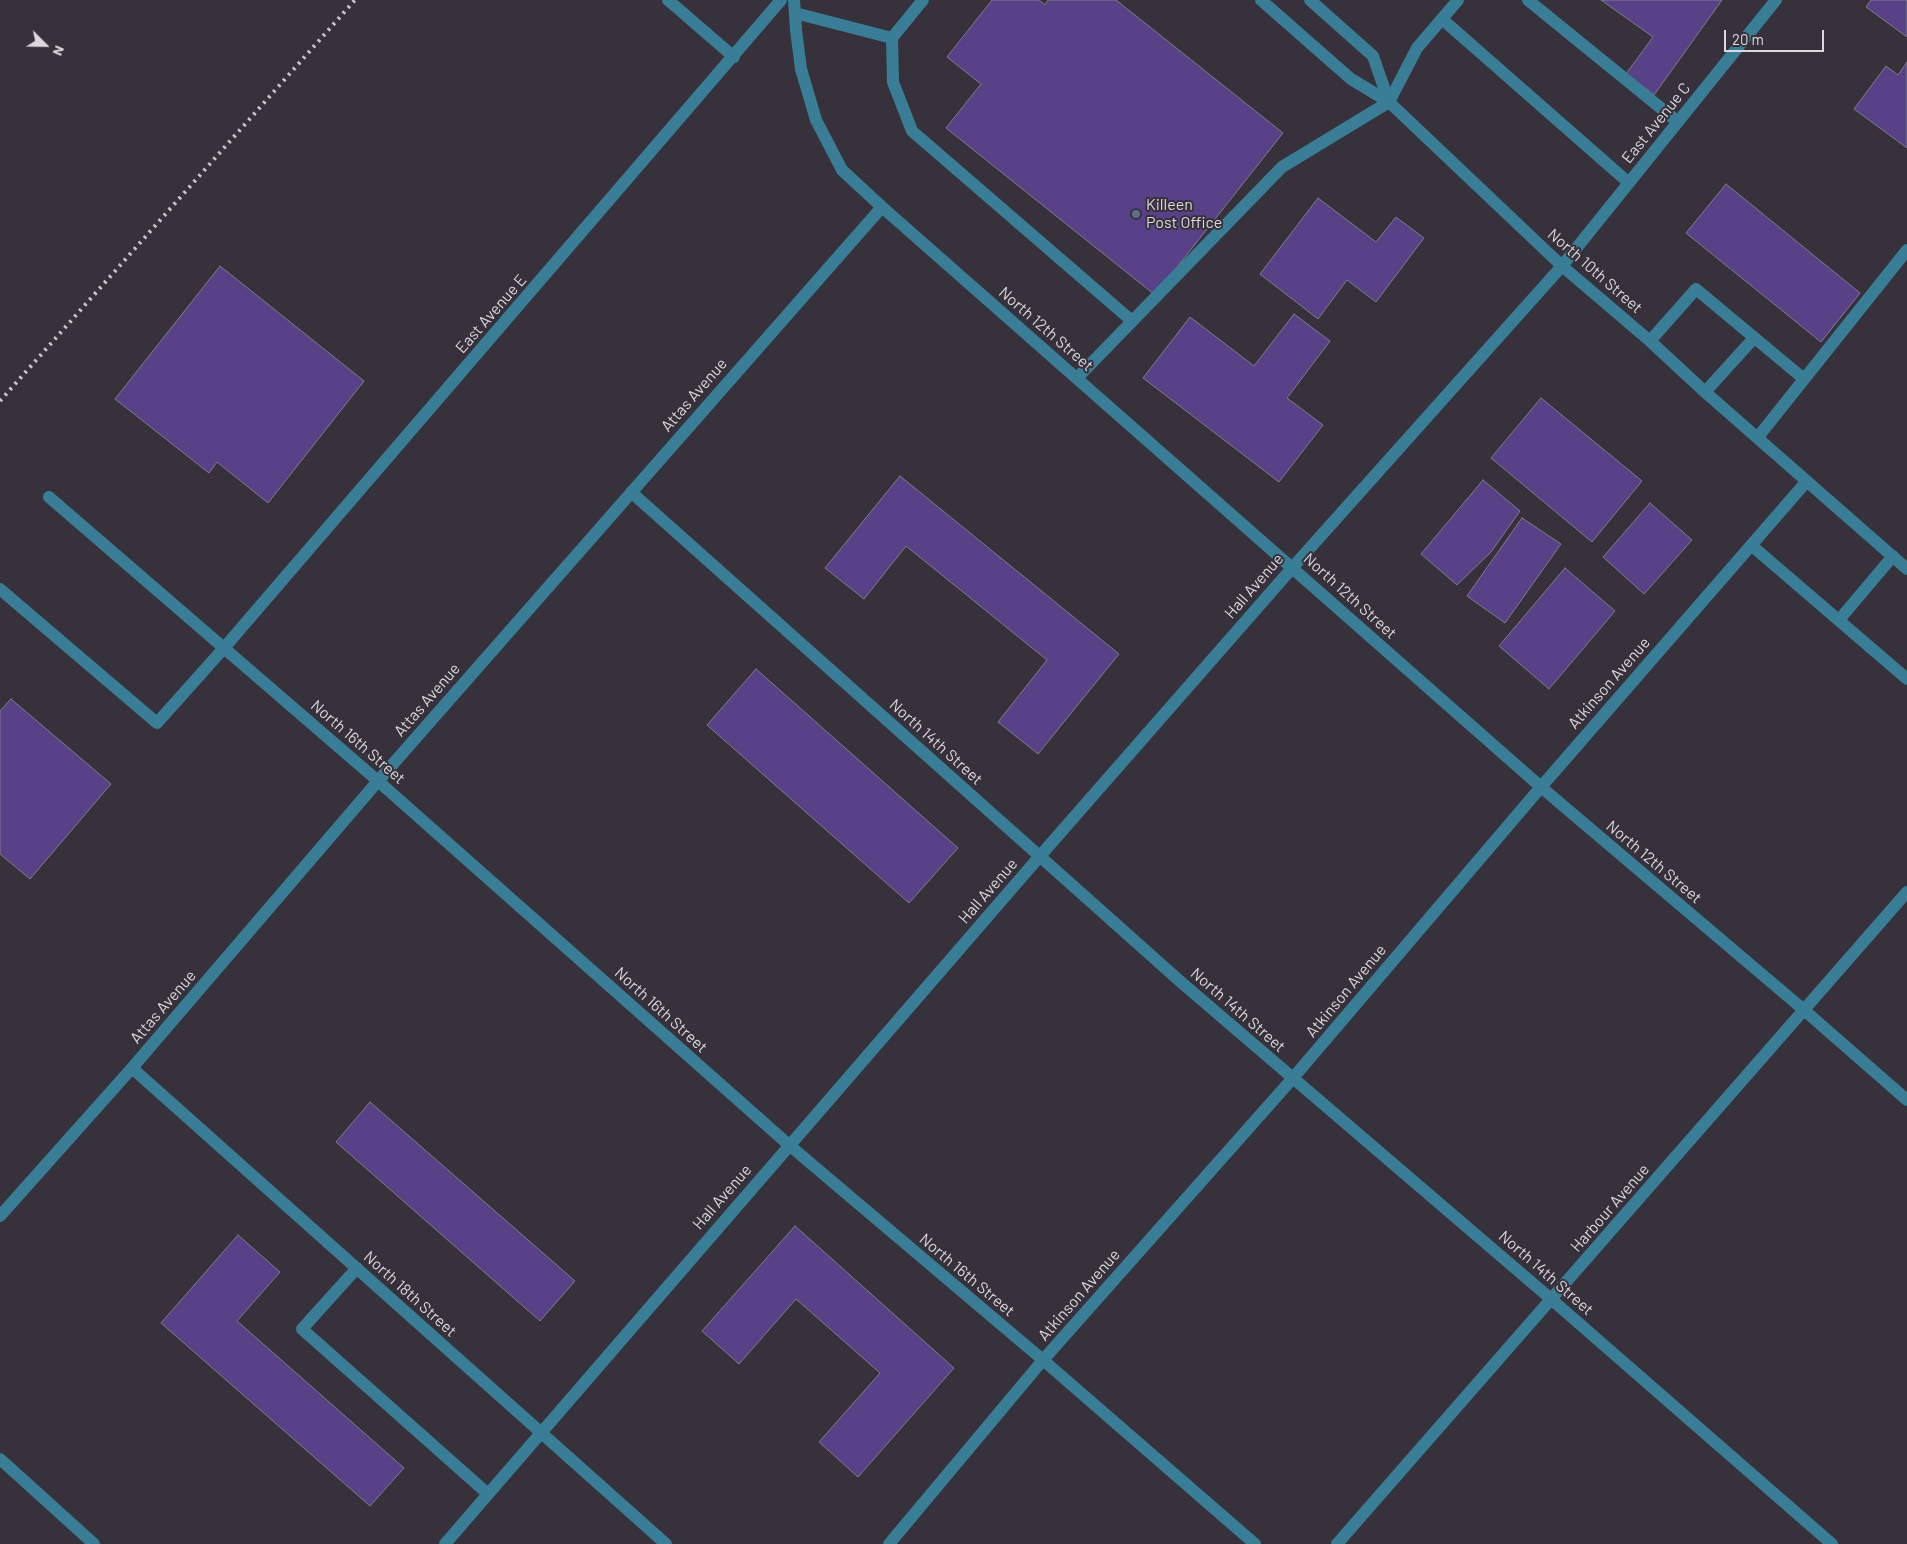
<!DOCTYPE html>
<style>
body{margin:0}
#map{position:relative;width:1907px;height:1544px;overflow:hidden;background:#36313a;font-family:Barlow,sans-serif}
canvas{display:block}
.north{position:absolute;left:20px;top:20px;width:50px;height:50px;-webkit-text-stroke:4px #36313a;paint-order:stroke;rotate:113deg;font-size:14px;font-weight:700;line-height:20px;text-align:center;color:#dbd8de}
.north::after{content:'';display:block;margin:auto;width:18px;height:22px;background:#dbd8de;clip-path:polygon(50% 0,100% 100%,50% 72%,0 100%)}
.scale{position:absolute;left:1724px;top:30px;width:100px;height:22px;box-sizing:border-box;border:2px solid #dbd8de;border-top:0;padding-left:6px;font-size:15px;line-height:18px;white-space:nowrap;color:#dbd8de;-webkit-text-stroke:4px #36313a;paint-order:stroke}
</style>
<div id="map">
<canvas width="1907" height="1544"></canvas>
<div class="north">N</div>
<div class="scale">20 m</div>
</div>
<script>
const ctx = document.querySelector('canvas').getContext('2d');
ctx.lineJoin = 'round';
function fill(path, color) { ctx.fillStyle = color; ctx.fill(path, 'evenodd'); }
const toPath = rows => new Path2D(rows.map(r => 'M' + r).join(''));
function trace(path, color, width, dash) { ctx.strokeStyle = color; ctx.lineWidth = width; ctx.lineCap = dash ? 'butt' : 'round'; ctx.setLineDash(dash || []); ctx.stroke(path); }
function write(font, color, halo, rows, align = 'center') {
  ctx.font = font + ' Barlow,sans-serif'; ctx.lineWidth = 4; ctx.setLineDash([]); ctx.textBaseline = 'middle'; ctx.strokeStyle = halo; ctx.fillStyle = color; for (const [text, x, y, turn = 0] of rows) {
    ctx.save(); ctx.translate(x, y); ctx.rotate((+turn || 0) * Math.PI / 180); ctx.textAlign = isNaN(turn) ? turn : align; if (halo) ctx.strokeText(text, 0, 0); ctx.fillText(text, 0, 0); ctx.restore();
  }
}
const building = toPath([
 [992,0,1039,0,1045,5,1048,0,1116,0,1283,133,1155,295,946,128,981,84,947,57,992,0],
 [1601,0,1722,0,1654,95,1626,74,1653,37,1601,0],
 [1871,0,1907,0,1907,37,1866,7,1871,0],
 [1907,62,1907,148,1854,109,1886,66,1898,75,1907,62],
 [1726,184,1860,293,1821,342,1686,233,1726,184],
 [1318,198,1376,242,1396,217,1424,238,1376,302,1347,280,1318,319,1260,274,1318,198],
 [220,266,364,381,268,503,217,462,209,473,115,399,220,266],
 [1294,314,1330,341,1287,398,1323,425,1279,482,1143,378,1190,317,1254,366,1294,314],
 [1541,398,1642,481,1592,542,1491,458,1541,398],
 [900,476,1119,654,1038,754,998,722,1047,660,906,546,864,599,825,568,900,476],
 [1483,480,1520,511,1491,552,1457,585,1421,554,1483,480],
 [1650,503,1692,540,1644,594,1603,557,1650,503],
 [1522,518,1561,544,1505,623,1467,596,1522,518],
 [1565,568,1615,611,1549,689,1499,646,1565,568],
 [756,669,958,848,909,903,707,725,756,669],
 [11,699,111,784,30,879,0,854,0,711,11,699],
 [370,1102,575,1281,540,1321,336,1142,370,1102],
 [795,1226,954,1368,858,1477,819,1442,880,1373,796,1299,739,1364,702,1331,795,1226],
 [238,1235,280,1272,237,1321,404,1468,370,1506,161,1323,238,1235]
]);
fill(building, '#594187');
trace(building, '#7f7c88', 1);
trace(toPath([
 [668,0,734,57],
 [794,0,796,30,801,69,816,120,842,170,882,207,1541,787,1804,1010,1907,1100],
 [923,0,892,38,893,82,912,131,1132,321],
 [1261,0,1351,79,1389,102,1562,266,1650,341,1705,392,1907,569],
 [1310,0,1373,56,1389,102],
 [1528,0,1678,122],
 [795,13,892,38],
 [1442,19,1629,183],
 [1650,341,1696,289,1804,379],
 [1077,378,1282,167,1389,102,1417,48,1458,0],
 [1705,392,1754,338],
 [1758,437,1907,250],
 [631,492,1182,983,1551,1299,1832,1544],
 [49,497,378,781,789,1145,1043,1360,1255,1544],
 [1751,545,1907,679],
 [0,589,157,723,224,648,781,0],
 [1839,620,1893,556],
 [132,1068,666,1544],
 [0,1216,132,1068,378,781,882,207],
 [357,1268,302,1329,488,1494],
 [0,1459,94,1544],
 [445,1544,1040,856,1293,567,1562,266,1776,0],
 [889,1544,1043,1360,1293,1078,1541,787,1807,481],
 [1337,1544,1907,892]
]), '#397e96', 12);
trace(toPath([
 [0,401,355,0]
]), '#c8c5cb', 4, [2.5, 5]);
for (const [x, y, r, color] of [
 [1136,214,5,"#5c6f8a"]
]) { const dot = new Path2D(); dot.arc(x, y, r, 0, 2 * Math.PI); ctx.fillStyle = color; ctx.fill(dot); trace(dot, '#36313a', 2); }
write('16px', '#dbd8de', '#36313a', [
 ["East Avenue C",1656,123,-51],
 ["North 10th Street",1595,271,41],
 ["East Avenue E",491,314,-49],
 ["North 12th Street",1046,329,41],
 ["Attas Avenue",694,395,-49],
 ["Hall Avenue",1254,586,-49],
 ["North 12th Street",1350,596,42],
 ["Atkinson Avenue",1609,683,-49],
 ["Attas Avenue",427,700,-49],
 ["North 16th Street",358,742,41],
 ["North 14th Street",936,742,42],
 ["North 12th Street",1654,862,40],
 ["Hall Avenue",988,891,-49],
 ["Atkinson Avenue",1346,991,-50],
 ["Attas Avenue",163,1007,-49],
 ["North 16th Street",661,1010,42],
 ["North 14th Street",1238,1010,41],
 ["Hall Avenue",722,1197,-49],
 ["Harbour Avenue",1610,1208,-49],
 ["North 14th Street",1546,1273,41],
 ["North 16th Street",967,1275,40],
 ["North 18th Street",410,1294,42],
 ["Atkinson Avenue",1079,1295,-49]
]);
write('16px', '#dbd8de', '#36313a', [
 ["Killeen",1146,205],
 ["Post Office",1146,223]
], 'left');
</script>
